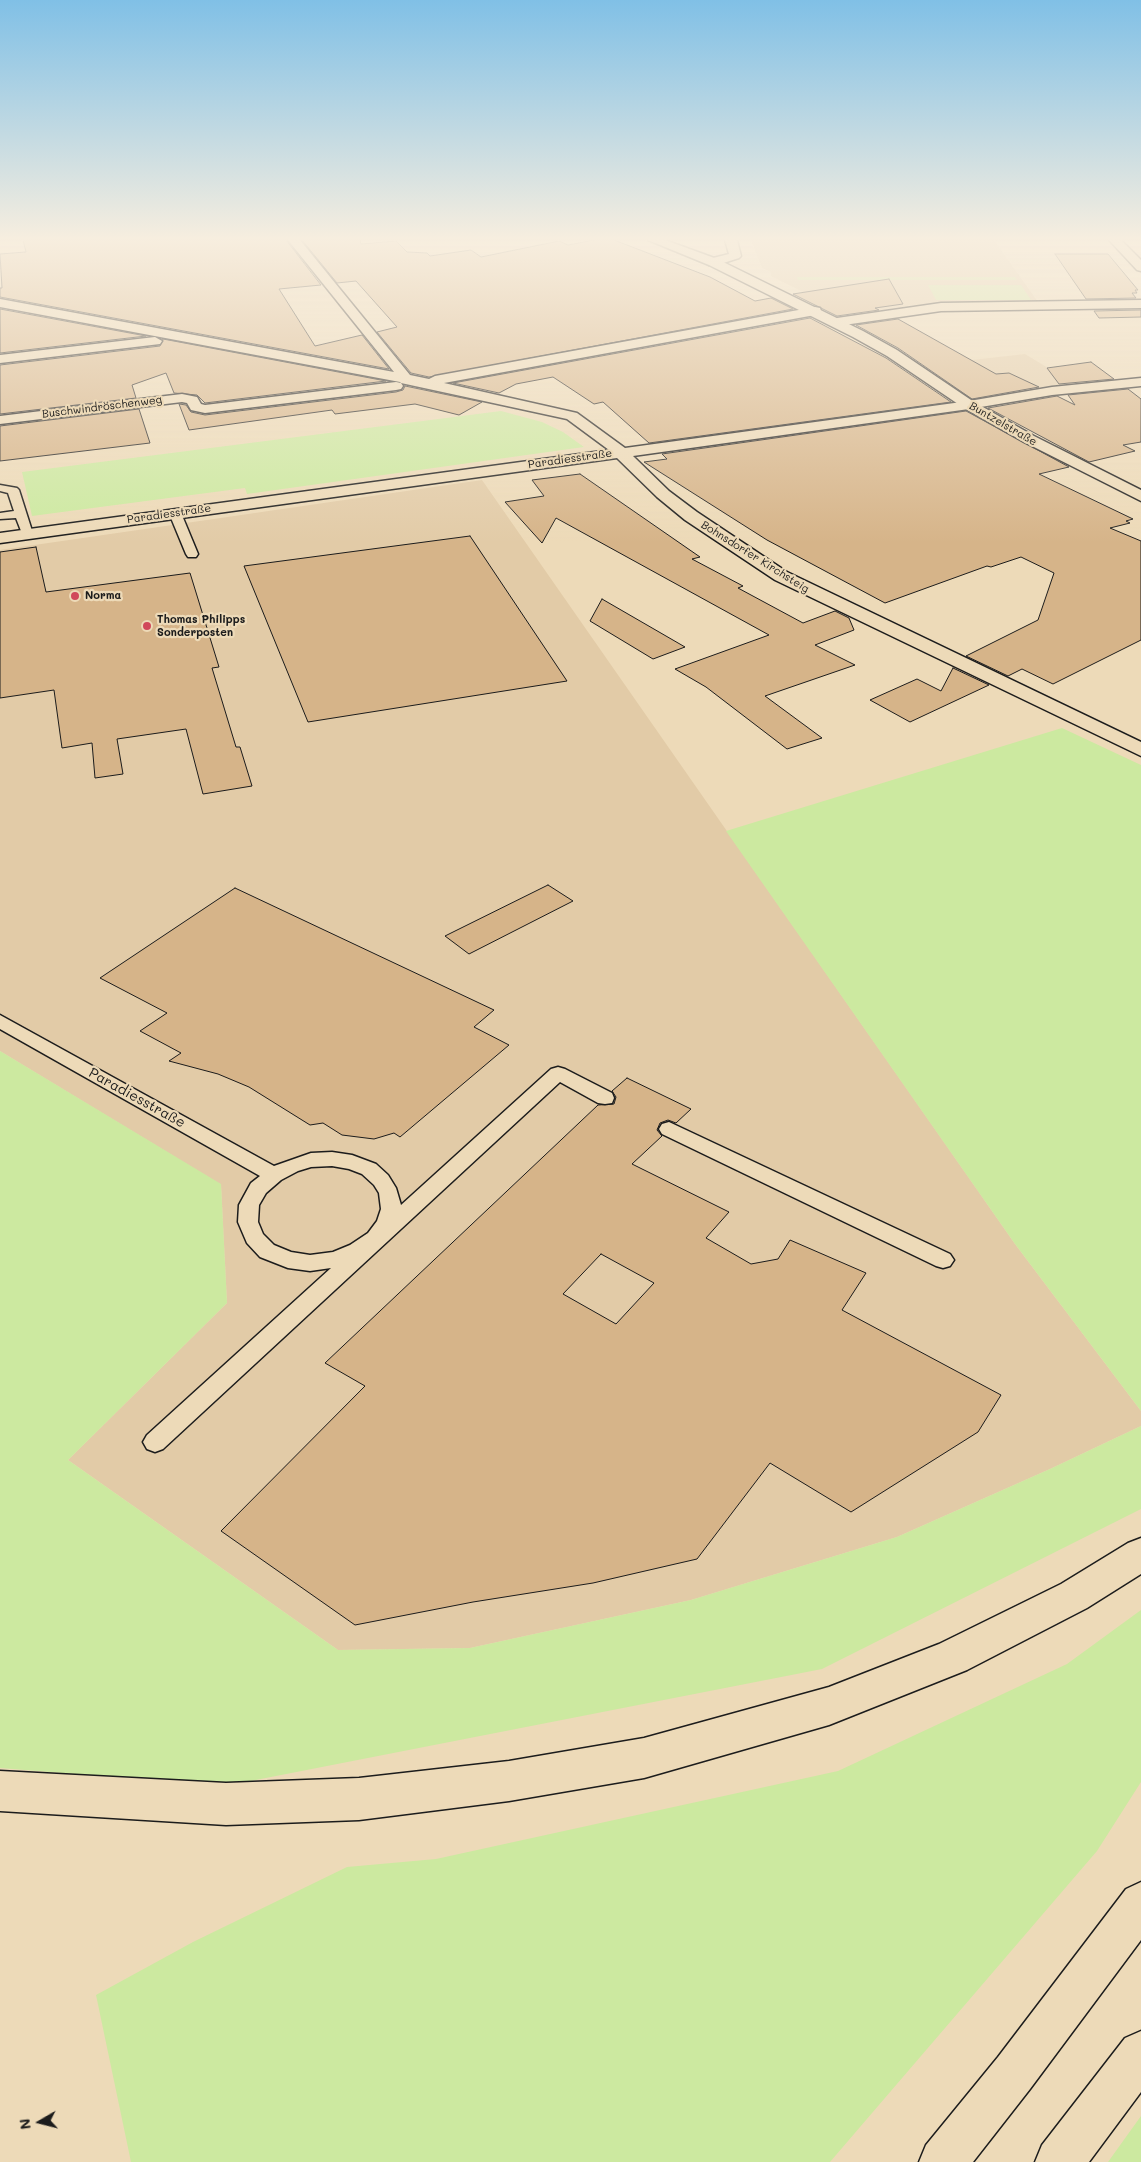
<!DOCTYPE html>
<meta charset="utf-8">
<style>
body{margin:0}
#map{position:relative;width:1141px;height:2162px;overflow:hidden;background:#eddab8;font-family:Mali,sans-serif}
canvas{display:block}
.north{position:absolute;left:15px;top:2097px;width:50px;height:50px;-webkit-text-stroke:4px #eddab8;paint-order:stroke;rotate:262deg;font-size:14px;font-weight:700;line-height:20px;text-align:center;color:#1c1c1c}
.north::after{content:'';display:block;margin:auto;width:18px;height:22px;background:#1c1c1c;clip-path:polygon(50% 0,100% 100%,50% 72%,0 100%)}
</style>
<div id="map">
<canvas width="1141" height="2162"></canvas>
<div class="north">N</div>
</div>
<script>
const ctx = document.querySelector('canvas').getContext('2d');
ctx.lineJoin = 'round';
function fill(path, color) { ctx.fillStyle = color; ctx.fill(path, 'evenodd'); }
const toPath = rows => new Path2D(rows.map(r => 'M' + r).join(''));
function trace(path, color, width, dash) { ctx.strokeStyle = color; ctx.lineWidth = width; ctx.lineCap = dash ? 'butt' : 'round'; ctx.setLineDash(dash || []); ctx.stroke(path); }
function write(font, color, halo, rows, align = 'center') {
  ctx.font = font + ' Mali,sans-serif'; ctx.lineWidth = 4.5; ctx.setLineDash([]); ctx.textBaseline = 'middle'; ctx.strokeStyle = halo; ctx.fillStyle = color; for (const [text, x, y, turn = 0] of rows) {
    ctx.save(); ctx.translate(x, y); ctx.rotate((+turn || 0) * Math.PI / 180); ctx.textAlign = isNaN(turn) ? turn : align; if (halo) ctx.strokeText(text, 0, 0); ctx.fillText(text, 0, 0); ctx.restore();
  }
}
fill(toPath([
 [751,240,994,240,1038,302,913,305,850,316,771,276,771,272,762,268],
 [1025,354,1073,383,983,395,936,364],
 [482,480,1015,1244,1141,1411,1141,1426,1050,1469,897,1537,691,1600,470,1648,338,1650,68,1460,227,1303,221,1185,0,1051,0,550]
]), '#e2cba7');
fill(toPath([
 [797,277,1015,277,1017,280,798,280],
 [928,285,1021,285,1031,300,936,300],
 [501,411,542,422,563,432,584,447,247,494,245,488,32,516,22,472],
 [1062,728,1141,765,1141,1411,1015,1244,726,831],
 [0,1051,221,1184,227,1303,68,1460,338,1650,470,1648,691,1600,897,1537,1050,1469,1141,1426,1141,1509,822,1669,225,1786,0,1768],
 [1141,1610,1141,1782,1097,1851,830,2162,131,2162,96,1995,193,1942,347,1867,436,1859,838,1771,1067,1664],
 [1141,2116,1141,2162,1108,2162]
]), '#cce9a0');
const building = toPath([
 [23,240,286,240,321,285,279,289,315,346,362,335,389,369,0,297,0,288,2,288,0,254,26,252,23,240],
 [302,240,360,240,361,244,396,241,407,252,427,253,430,256,471,250,481,257,559,241,568,245,594,240,614,240,710,277,755,301,771,298,793,309,429,377,411,373,377,332,397,327,356,281,337,283,302,240],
 [1055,254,1108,254,1138,290,1135,290,1137,293,1132,293,1136,298,1086,299,1055,254],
 [889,279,903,304,875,308,879,310,837,316,793,294,889,279],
 [0,309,146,336,0,353,0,309],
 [1141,310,1141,317,1099,318,1094,311,1141,310],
 [810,318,886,358,951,402,649,443,603,402,594,404,553,377,516,384,499,393,453,383,810,318],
 [898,319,996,374,1009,373,1039,387,972,399,898,348,856,325,898,319],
 [163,339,386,381,205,403,197,395,174,393,166,373,132,385,136,398,0,414,0,365,160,346,163,339],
 [1091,362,1114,379,1059,384,1047,368,1091,362],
 [405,386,482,402,459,415,415,404,335,414,332,410,189,430,179,404,186,405,191,412,205,415,396,392,403,390,405,386],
 [1128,389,1141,399,1141,442,1123,445,1135,451,1089,462,988,408,1057,396,1075,405,1068,395,1128,389],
 [139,409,150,443,0,461,0,426,139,409],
 [966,411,1069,467,1039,474,1133,519,1126,521,1130,523,1110,528,1141,541,1141,640,1053,684,1022,669,1008,676,966,656,1038,620,1054,573,1021,557,991,567,987,566,885,603,767,540,644,462,667,459,662,454,966,411],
 [580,474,700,557,692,559,743,586,738,588,803,623,835,611,849,618,854,630,815,645,855,665,765,696,822,738,787,749,706,687,675,669,769,635,556,518,542,543,505,502,544,496,532,480,580,474],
 [470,536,567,681,308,722,244,566,470,536],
 [36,547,46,592,190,573,219,667,212,668,236,747,240,747,252,786,203,794,186,729,117,739,123,774,95,778,92,743,62,748,54,690,0,698,0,552,36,547],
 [602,599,685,647,653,659,590,621,602,599],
 [953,668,989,685,910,722,870,700,917,679,941,691,953,668],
 [548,885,573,901,469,954,445,936,548,885],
 [235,888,494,1010,474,1027,509,1045,400,1137,394,1133,374,1139,342,1135,323,1123,310,1125,249,1087,218,1074,169,1061,181,1053,140,1031,167,1013,100,978,235,888],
 [627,1078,691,1109,676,1123,668,1120,660,1123,657,1130,662,1136,632,1164,729,1212,706,1238,751,1264,778,1259,790,1240,866,1273,842,1310,1001,1395,978,1432,851,1512,770,1463,697,1559,593,1583,473,1602,355,1625,221,1531,365,1386,325,1363,598,1105,614,1104,616,1097,612,1091,627,1078],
 [601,1254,654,1283,616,1324,563,1294,601,1254]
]);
fill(building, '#d6b489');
trace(building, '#1c1c1c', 1);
const lane = toPath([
 [0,485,17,488,19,490,33,534,31,536,23,536,16,518,0,519,0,513,14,511,8,493,0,491,0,485],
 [175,510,181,513,198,554,196,557,188,557,186,554,169,513,175,510],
 [0,1015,274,1166,311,1153,332,1152,352,1155,376,1164,388,1175,396,1188,401,1205,551,1069,558,1067,565,1069,612,1093,614,1098,612,1103,605,1104,598,1103,560,1082,163,1449,155,1452,147,1449,143,1442,147,1435,331,1268,310,1271,288,1268,260,1257,247,1243,238,1222,239,1205,251,1183,260,1176,0,1029,0,1015],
 [332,1166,349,1169,362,1174,374,1185,379,1193,381,1209,377,1221,368,1233,350,1245,333,1252,310,1255,291,1252,274,1245,263,1234,258,1222,259,1205,266,1193,281,1180,298,1171,311,1167,332,1166],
 [669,1122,950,1254,954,1260,950,1266,943,1268,936,1266,662,1134,659,1129,662,1124,669,1122]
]);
const street = toPath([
 [288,240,300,240,410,375,429,379,435,376,815,307,820,308,821,311,815,315,444,383,577,413,625,448,969,401,1052,387,1141,378,1141,386,1052,395,969,409,633,456,669,491,697,512,787,572,1141,742,1141,756,775,580,685,520,657,497,617,458,0,543,0,533,609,450,567,419,401,383,403,386,401,389,396,390,205,413,191,410,187,403,182,402,0,424,0,416,182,394,197,397,201,404,205,405,396,382,401,383,400,382,0,307,0,299,394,372,288,240],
 [725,240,737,240,741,256,739,258,717,265,709,265,709,259,729,254,725,240],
 [1109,240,1121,240,1141,260,1141,271,1137,270,1109,240],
 [1141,300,1141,308,941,311,837,326,830,322,837,318,941,303,1141,300],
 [155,337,162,341,160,344,0,363,0,355,155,337]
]);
const secondary = toPath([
 [648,240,665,240,717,259,863,331,897,350,974,402,1034,436,1141,490,1141,501,1024,442,964,408,887,356,853,337,709,265,648,240]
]);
const highway = toPath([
 [1141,1538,1141,1574,1087,1608,967,1670,829,1725,644,1778,509,1801,359,1820,226,1825,0,1811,0,1771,226,1783,359,1778,509,1761,644,1738,829,1687,939,1644,1061,1584,1128,1543,1141,1538],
 [1141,1882,1141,1940,1030,2089,973,2162,919,2162,926,2145,998,2057,1126,1889,1141,1882],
 [1141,2031,1141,2092,1089,2162,1035,2162,1042,2145,1125,2038,1141,2031]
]);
trace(lane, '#1c1c1c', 3);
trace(street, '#1c1c1c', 3);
trace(secondary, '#1c1c1c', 3);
trace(highway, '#1c1c1c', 3);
fill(lane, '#eddab8');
fill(street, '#eddab8');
fill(secondary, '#eddab8');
fill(highway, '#eddab8');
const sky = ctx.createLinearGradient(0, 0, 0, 543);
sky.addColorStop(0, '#80c0e6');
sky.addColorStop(0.44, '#f7eedf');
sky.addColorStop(1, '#f7eedf00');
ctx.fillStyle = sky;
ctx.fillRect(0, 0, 1141, 543);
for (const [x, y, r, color] of [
 [75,596,5,"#d1495b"],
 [147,626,5,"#d1495b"]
]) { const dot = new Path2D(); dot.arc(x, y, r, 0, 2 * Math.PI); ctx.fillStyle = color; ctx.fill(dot); trace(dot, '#eddab8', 2); }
write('11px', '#1c1c1c', '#eddab8', [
 ["Buschwindröschenweg",102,407,-7],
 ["Buntzelstraße",1003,424,30],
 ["Paradiesstraße",570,459,-8],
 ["Paradiesstraße",169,514,-8],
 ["Bohnsdorfer Kirchsteig",755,557,32]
]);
write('bold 11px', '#1c1c1c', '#eddab8', [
 ["Norma",85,596],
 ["Thomas Philipps",157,620],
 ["Sonderposten",157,633]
], 'left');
write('14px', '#1c1c1c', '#eddab8', [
 ["Paradiesstraße",137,1098,29]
]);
</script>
